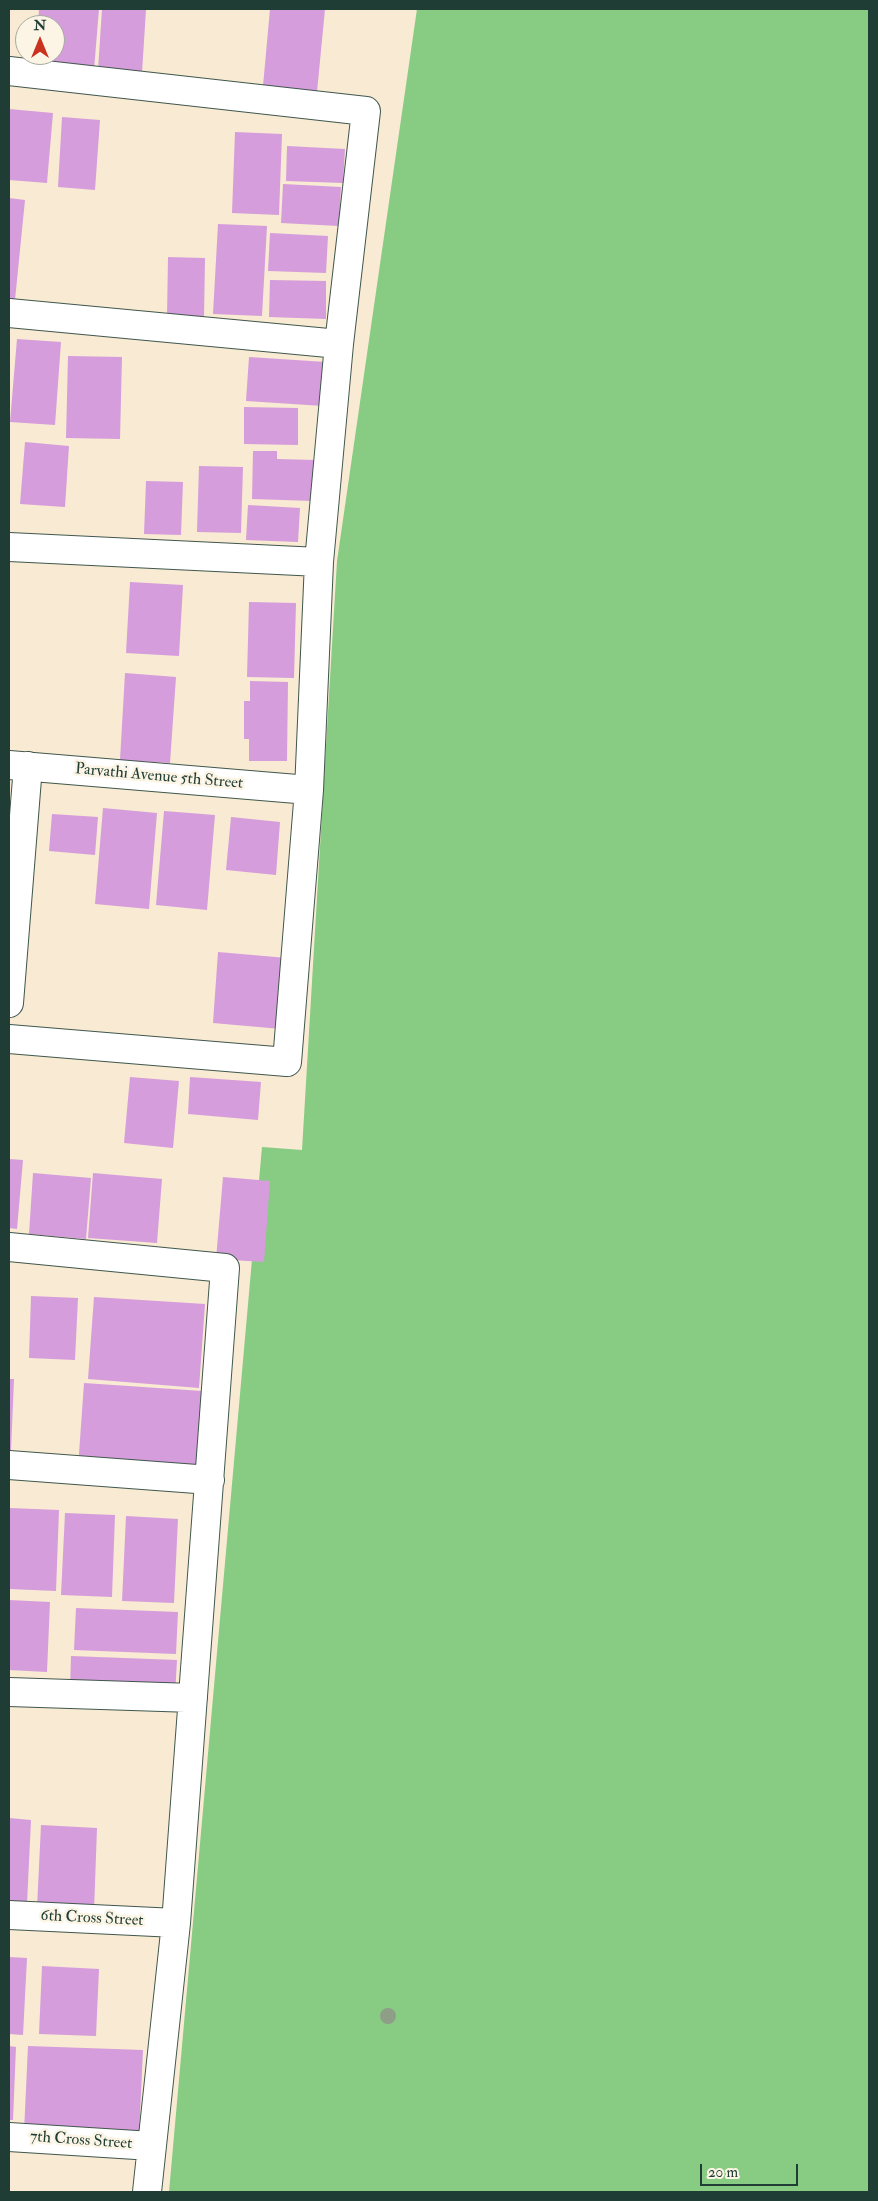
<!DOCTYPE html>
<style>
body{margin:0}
#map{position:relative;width:878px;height:2201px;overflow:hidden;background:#f8ead3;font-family:"IM FELL Double Pica",serif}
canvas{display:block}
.frame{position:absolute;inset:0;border:10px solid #1f3d34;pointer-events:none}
.north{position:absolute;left:15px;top:15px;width:50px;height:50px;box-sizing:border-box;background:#fcf5e5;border:1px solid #a4ab9e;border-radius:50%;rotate:0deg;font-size:14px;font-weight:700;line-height:20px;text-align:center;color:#1f3d34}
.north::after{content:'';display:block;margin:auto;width:18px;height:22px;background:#c8321e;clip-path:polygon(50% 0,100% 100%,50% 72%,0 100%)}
.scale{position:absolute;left:700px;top:2164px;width:98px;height:22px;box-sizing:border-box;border:2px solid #1f3d34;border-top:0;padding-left:6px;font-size:15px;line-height:18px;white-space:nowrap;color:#1f3d34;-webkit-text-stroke:4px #fcf5e5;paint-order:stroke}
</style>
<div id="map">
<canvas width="878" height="2201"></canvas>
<div class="frame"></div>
<div class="north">N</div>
<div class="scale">20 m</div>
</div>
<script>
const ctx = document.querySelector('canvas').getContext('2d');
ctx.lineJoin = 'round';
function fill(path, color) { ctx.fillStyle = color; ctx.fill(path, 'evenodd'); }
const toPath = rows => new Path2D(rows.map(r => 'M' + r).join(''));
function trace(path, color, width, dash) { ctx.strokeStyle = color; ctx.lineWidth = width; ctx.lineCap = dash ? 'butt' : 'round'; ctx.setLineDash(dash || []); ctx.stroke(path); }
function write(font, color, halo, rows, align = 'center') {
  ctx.font = font + ' "IM FELL Double Pica",serif'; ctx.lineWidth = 5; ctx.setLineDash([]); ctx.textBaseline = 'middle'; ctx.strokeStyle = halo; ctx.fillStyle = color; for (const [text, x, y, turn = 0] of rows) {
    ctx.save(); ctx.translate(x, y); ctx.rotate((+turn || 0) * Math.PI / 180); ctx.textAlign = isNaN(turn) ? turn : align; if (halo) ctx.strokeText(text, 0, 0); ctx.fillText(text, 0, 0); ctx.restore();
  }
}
fill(toPath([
 [417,9,869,9,869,2192,169,2192,262,1147,302,1150,337,561]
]), '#88cb83');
fill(toPath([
 [39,9,99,9,94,70,34,66,35,55,55,55,55,25,38,25],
 [102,9,146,9,142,73,98,70],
 [270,9,325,9,317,92,263,86],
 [9,109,53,113,47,183,9,180],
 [62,117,100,120,95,190,58,187],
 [235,132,282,134,279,215,232,213],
 [287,146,345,149,343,183,286,181],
 [283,184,341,187,339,226,281,223],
 [9,198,25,200,15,300,9,299],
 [218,224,267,226,262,316,213,314],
 [270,233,328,236,326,273,268,271],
 [168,257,205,258,204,317,167,317],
 [270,280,326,281,326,319,269,317],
 [17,339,61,342,55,425,10,422],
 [68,356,122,357,120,439,66,438],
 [249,357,326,362,323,406,246,401],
 [244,407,298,408,298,445,244,444],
 [25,442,69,446,65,507,20,504],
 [253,451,277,451,277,459,315,460,313,501,252,499],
 [199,466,243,467,241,533,197,532],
 [146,481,183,482,181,535,144,534],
 [248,505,300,508,298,542,246,540],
 [130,582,183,585,179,656,126,653],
 [249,602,296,603,294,678,247,677],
 [125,673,176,677,170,763,120,760],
 [250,681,288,682,287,761,249,761,249,739,244,739,244,701,250,701],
 [103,808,157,813,149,909,95,904],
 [164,811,215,815,207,910,156,905],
 [52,814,98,817,95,855,49,851],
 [231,817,280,822,276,875,226,870],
 [218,952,287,958,281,1029,213,1023],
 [130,1077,179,1081,173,1148,124,1143],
 [190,1077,261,1082,258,1120,188,1114],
 [9,1159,23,1160,17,1229,9,1228],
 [33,1173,91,1178,86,1239,29,1234],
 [93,1173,162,1179,157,1243,88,1238],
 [223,1177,270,1181,264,1262,216,1259],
 [31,1296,78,1298,75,1360,29,1358],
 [94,1297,205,1304,199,1388,88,1379],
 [9,1379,14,1379,11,1451,9,1451],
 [84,1383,202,1391,196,1477,78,1468],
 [10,1508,59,1510,56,1591,9,1589],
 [65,1513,115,1515,112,1597,61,1595],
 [126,1516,178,1519,174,1603,122,1601],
 [9,1600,50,1602,47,1672,9,1670],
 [76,1608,178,1612,176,1654,74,1650],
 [71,1656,177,1660,175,1695,70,1691],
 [9,1818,31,1820,27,1904,9,1903],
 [41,1825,97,1828,94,1911,37,1908],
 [9,1957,27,1958,23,2035,9,2034],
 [42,1966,99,1969,96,2036,39,2034],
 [9,2046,16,2047,13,2120,9,2120],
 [28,2046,143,2050,139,2136,24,2132]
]), '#d59ddb');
const street = toPath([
 [9,71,366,111,339,344,319,562,309,790,287,1062,9,1039],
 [9,313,339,344],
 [9,547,319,562],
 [9,765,309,790],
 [9,1003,28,766],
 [9,1247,225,1268,176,1923,147,2192],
 [9,1465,210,1480],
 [9,1692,193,1698],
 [9,1915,176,1923],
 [9,2137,152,2146]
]);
trace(street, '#40574c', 30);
trace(street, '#fff', 28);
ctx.fillStyle = '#8f9e87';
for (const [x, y] of [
 [388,2016]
]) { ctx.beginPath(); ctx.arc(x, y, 8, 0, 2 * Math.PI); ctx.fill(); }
write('16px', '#1f3d34', '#fcf5e5', [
 ["Parvathi Avenue 5th Street",159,777,5],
 ["6th Cross Street",92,1919,3],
 ["7th Cross Street",81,2141,4]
]);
</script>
